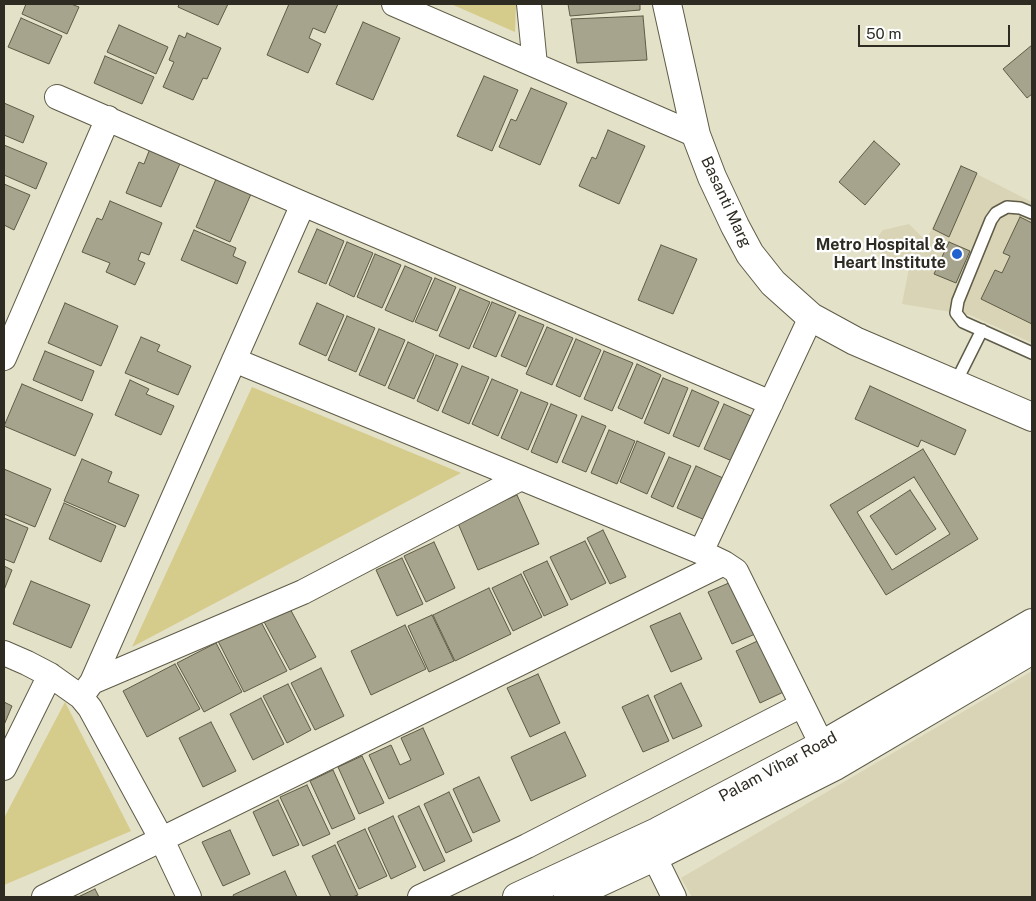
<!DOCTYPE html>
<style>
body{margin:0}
#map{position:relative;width:1036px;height:901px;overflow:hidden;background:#e4e1c9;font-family:"Public Sans",sans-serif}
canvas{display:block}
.frame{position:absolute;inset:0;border:5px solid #2d2b22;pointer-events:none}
.scale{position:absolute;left:858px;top:25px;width:152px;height:22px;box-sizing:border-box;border:2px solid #2d2b22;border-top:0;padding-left:6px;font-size:15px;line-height:18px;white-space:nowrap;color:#2d2b22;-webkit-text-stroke:4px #fff;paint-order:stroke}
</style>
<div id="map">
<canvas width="1036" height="901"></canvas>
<div class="frame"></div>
<div class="scale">50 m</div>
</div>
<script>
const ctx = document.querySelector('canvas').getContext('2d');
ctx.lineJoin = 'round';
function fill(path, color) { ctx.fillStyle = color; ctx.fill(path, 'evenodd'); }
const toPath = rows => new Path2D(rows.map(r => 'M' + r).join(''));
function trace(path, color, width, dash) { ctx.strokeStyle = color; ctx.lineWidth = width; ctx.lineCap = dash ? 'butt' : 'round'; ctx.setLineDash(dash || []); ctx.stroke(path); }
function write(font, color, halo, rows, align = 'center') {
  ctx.font = font + ' "Public Sans",sans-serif'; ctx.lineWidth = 4.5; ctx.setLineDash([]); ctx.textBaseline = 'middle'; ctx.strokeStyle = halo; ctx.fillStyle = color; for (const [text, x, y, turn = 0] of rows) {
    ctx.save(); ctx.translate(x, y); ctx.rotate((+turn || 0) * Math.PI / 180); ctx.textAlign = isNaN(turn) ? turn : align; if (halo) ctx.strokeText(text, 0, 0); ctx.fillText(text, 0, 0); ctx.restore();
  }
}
fill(toPath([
 [961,166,1032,202,1032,343,970,315,902,304,909,268,890,265,872,244,883,230,909,224,926,241],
 [1032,671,1032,897,692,897,681,878]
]), '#d9d4b5');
fill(toPath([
 [451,4,516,4,515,32],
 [252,387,461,473,132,647],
 [65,702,131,831,4,885,4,818]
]), '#d5cb8b');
const building = toPath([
 [26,4,71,4,79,7,67,34,22,14,26,4],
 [179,4,228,4,218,25,178,7,179,4],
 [289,4,338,4,325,33,313,28,309,38,321,44,308,73,267,55,289,4],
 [568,4,640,4,640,10,570,16,568,4],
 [643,16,647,60,577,63,571,19,643,16],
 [21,18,62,36,49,64,8,47,21,18],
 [363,22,400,38,373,100,336,84,363,22],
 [119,25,168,47,156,74,107,52,119,25],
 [187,33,221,48,207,79,203,78,193,100,163,87,174,62,169,60,179,35,185,38,187,33],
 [1032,45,1032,94,1027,98,1003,69,1032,45],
 [105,56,154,77,142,104,94,83,105,56],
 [484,76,518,90,492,151,457,136,484,76],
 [531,88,567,103,540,165,499,147,511,119,516,121,531,88],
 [4,103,34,116,23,143,4,135,4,103],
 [608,130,645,146,619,204,579,186,592,157,596,159,608,130],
 [874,141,900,164,865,205,839,182,874,141],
 [4,145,47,163,36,189,4,175,4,145],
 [151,146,182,159,161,207,126,193,139,162,144,164,151,146],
 [961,166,977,173,949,237,933,229,961,166],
 [216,179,251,194,230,242,196,227,216,179],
 [4,184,30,195,14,230,4,225,4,184],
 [110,201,162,223,149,255,141,252,138,260,145,263,135,285,106,272,110,263,82,252,97,218,102,220,110,201],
 [1020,217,1032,223,1032,324,981,299,995,270,1002,273,1010,256,1003,253,1020,217],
 [317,229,344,241,326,284,298,272,317,229],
 [194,230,236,248,233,256,246,262,237,284,181,260,194,230],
 [347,242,373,253,354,297,329,285,347,242],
 [949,242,970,251,956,283,934,274,949,242],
 [661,245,697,259,673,314,638,300,661,245],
 [375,254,401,265,382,308,357,297,375,254],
 [405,266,432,278,413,322,385,310,405,266],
 [435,278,456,287,437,331,415,322,435,278],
 [460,289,490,302,469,349,439,336,460,289],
 [492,302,516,312,496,357,473,347,492,302],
 [65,303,118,326,101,366,48,343,65,303],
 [317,303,344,315,326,356,299,344,317,303],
 [519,315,544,325,526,367,501,356,519,315],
 [347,316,375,328,356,372,328,360,347,316],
 [547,327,573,338,552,385,526,374,547,327],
 [379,329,405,340,385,386,359,375,379,329],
 [141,337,160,345,157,351,191,366,178,395,125,373,141,337],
 [576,339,601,350,580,397,556,386,576,339],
 [408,342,434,354,414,399,388,388,408,342],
 [45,351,94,371,82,401,33,380,45,351],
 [604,351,633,363,612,411,584,399,604,351],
 [436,355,458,364,438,411,417,401,436,355],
 [637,364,661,375,642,419,618,408,637,364],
 [462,366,489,377,469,424,442,412,462,366],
 [663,378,688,388,669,434,644,423,663,378],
 [492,379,518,390,498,436,472,424,492,379],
 [130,380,149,389,146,394,174,406,161,435,115,415,130,380],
 [22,384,93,414,75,456,4,426,22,384],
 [870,386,966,430,955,455,921,440,918,447,855,419,870,386],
 [692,390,719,402,699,447,673,436,692,390],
 [521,392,548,403,528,450,501,438,521,392],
 [551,404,577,415,557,463,531,452,551,404],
 [724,404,751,416,732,461,704,449,724,404],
 [582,416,606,426,586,472,562,462,582,416],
 [609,430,635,441,617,484,591,473,609,430],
 [637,441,665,453,647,494,620,482,637,441],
 [923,449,978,539,886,595,830,505,923,449],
 [914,477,950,534,892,570,857,512,914,477],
 [669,457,691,466,673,507,651,497,669,457],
 [82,459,112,472,108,482,139,495,125,527,64,501,82,459],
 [696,466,723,478,705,520,677,508,696,466],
 [4,469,51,489,35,527,4,514,4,469],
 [910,490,936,529,896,555,870,516,910,490],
 [517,495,539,544,478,570,457,521,517,495],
 [64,503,116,526,101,562,49,539,64,503],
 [4,518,28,528,14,563,4,559,4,518],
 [603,530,626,577,610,584,587,538,603,530],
 [585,541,606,583,571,600,550,557,585,541],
 [434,542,455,588,426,602,404,556,434,542],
 [402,558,423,604,397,616,376,570,402,558],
 [547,561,568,605,544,616,523,572,547,561],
 [4,566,12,570,4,590,4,566],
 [521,574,542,617,513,631,492,588,521,574],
 [738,579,762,631,732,644,708,592,738,579],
 [31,581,90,605,71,648,13,624,31,581],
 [489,588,511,634,455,661,433,615,489,588],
 [288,605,316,657,290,670,262,618,288,605],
 [680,613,702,659,671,672,650,626,680,613],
 [432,615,454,661,429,672,408,626,432,615],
 [260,620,287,671,244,692,218,641,260,620],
 [405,625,426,669,371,695,351,651,405,625],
 [766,637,790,689,760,703,736,651,766,637],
 [216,643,242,692,204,712,177,663,216,643],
 [175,664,200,709,147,737,123,691,175,664],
 [321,668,344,716,315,730,291,683,321,668],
 [538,674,560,723,530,737,507,688,538,674],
 [681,683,702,726,673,739,654,696,681,683],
 [288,684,311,730,287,743,263,696,288,684],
 [648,695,669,741,643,752,622,707,648,695],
 [261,698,284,744,253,760,230,714,261,698],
 [4,702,12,706,4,725,4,702],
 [211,722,236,771,203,787,179,738,211,722],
 [423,728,444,774,389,799,369,755,391,745,400,765,411,760,401,738,423,728],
 [565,732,586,776,531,801,511,757,565,732],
 [362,756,384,803,359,814,338,767,362,756],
 [333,770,355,819,332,829,310,781,333,770],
 [479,777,500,821,473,833,453,789,479,777],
 [307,785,330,834,303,846,280,797,307,785],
 [449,792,472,841,446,853,424,804,449,792],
 [278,800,299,845,273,856,253,812,278,800],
 [419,806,445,861,424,871,398,816,419,806],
 [393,816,416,867,391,879,368,828,393,816],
 [365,829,387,876,359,889,337,842,365,829],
 [230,830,250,874,223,886,202,842,230,830],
 [335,845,358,895,352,897,331,897,312,856,335,845],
 [285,871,297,897,234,897,233,895,285,871],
 [95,889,99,897,78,897,95,889]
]);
fill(building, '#a7a48d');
trace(building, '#5e5b46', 1);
const service = toPath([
 [1032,213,1020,208,1007,207,996,213,991,220,958,301,956,313,963,322,1032,353],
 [955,384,982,330]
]);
const minor = toPath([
 [394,4,696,135],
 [529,4,535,65],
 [57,97,303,204,771,403],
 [4,358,108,118],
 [234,360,701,552,724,563,736,571,822,745],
 [701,552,811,317],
 [4,653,27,663,50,675,81,697,90,708,162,840,189,897],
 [92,682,303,592,521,478],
 [81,697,92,682,303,204],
 [4,768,50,675],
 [646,840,674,897],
 [44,897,724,563],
 [420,897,527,846,802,705]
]);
const tertiary = toPath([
 [667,4,696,135,712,177,735,226,750,254,773,283,811,317,855,341,1032,417],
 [517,897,657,832,822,745,1032,623],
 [568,897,654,857,835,766,1032,650]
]);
trace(service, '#5e5b47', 14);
trace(minor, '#5e5b47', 26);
trace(tertiary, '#5e5b47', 30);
trace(service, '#fff', 11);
trace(minor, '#fff', 24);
trace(tertiary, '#fff', 28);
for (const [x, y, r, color] of [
 [957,254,6,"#2261ce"]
]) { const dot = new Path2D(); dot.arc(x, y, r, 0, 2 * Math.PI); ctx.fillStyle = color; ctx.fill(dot); trace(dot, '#fff', 2); }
write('16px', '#2d2b22', '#fff', [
 ["Basanti Marg",726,202,65],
 ["Palam Vihar Road",778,767,-28]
]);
write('bold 16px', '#2d2b22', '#fff', [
 ["Metro Hospital &",946,245],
 ["Heart Institute",946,263]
], 'right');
</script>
